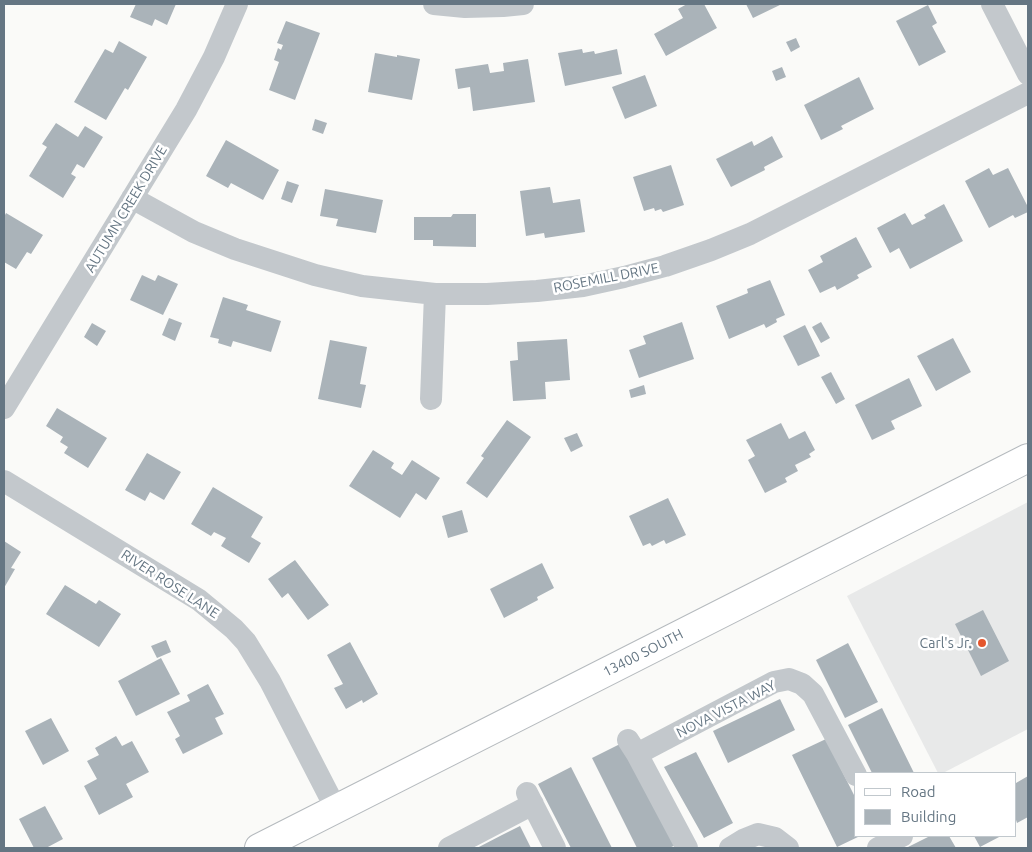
<!DOCTYPE html>
<style>
body{margin:0}
#map{position:relative;width:1032px;height:852px;overflow:hidden;background:#fafaf8;font-family:Ubuntu,sans-serif}
canvas{display:block}
.frame{position:absolute;inset:0;border:5px solid #657683;pointer-events:none}
.legend{position:absolute;left:854px;top:772px;width:162px;height:65px;box-sizing:border-box;background:#fff;border:1px solid #c1c8cd;margin:0;padding:6px 9px;list-style:none;font-size:15px;color:#657683}
.legend li{display:flex;align-items:center;gap:10px;height:25px}
.legend b{width:25px;border:1px solid #c1c8cd}
</style>
<div id="map">
<canvas width="1032" height="852"></canvas>
<div class="frame"></div>
<ul class="legend">
<li><b style="height:6px;background:#fff"></b>Road</li>
<li><b style="height:14px;background:#aab3b9"></b>Building</li>
</ul>
</div>
<script>
const ctx = document.querySelector('canvas').getContext('2d');
ctx.lineJoin = 'round';
function fill(path, color) { ctx.fillStyle = color; ctx.fill(path, 'evenodd'); }
const toPath = rows => new Path2D(rows.map(r => 'M' + r).join(''));
function trace(path, color, width, dash) { ctx.strokeStyle = color; ctx.lineWidth = width; ctx.lineCap = dash ? 'butt' : 'round'; ctx.setLineDash(dash || []); ctx.stroke(path); }
function write(font, color, halo, rows, align = 'center') {
  ctx.font = font + ' Ubuntu,sans-serif'; ctx.lineWidth = 5; ctx.setLineDash([]); ctx.textBaseline = 'middle'; ctx.strokeStyle = halo; ctx.fillStyle = color; for (const [text, x, y, turn = 0] of rows) {
    ctx.save(); ctx.translate(x, y); ctx.rotate((+turn || 0) * Math.PI / 180); ctx.textAlign = isNaN(turn) ? turn : align; if (halo) ctx.strokeText(text, 0, 0); ctx.fillText(text, 0, 0); ctx.restore();
  }
}
fill(toPath([
 [1028,502,1028,729,943,773,938,773,847,596]
]), '#e8e9e9');
fill(toPath([
 [136,4,176,4,167,25,155,19,152,26,130,17],
 [687,4,704,4,717,28,666,56,654,34,683,18,678,9],
 [746,4,782,4,753,18],
 [928,5,937,23,932,26,946,52,919,66,896,21],
 [286,21,320,33,295,100,269,90,279,62,274,60,278,48,281,50,283,45,277,43],
 [796,38,800,47,791,52,786,42],
 [119,41,147,57,128,90,125,88,106,120,74,102,105,49,113,53],
 [582,49,583,53,594,51,595,54,617,49,622,74,565,86,558,53],
 [375,53,397,57,397,55,420,59,412,100,368,92],
 [528,59,535,102,473,111,470,87,458,89,455,69,488,64,490,73,504,71,503,63],
 [782,67,786,77,776,81,772,71],
 [645,75,657,106,625,119,612,87],
 [859,77,874,109,841,126,843,129,821,140,804,105],
 [315,119,327,123,323,134,312,130],
 [56,123,78,137,85,126,103,137,84,168,77,164,71,174,76,177,63,198,29,176,47,147,42,144],
 [772,136,783,157,764,167,765,170,731,187,716,159,752,141,754,146],
 [226,140,279,170,263,200,231,183,228,188,206,176],
 [671,165,684,205,663,212,661,209,655,211,654,208,644,211,633,177],
 [989,168,993,175,1008,168,1028,207,1028,212,1015,218,1013,215,989,228,965,181],
 [287,181,299,185,292,203,281,199],
 [550,187,553,203,580,199,585,232,545,238,544,233,526,236,520,191],
 [325,189,383,200,376,233,336,226,338,219,320,216],
 [944,204,963,241,910,269,899,248,890,253,877,228,905,213,912,225,926,218,924,215],
 [6,213,43,235,31,254,27,252,16,269,4,262,4,217],
 [453,214,476,214,476,247,433,246,433,240,414,240,414,217,451,217],
 [856,237,872,267,857,275,859,278,837,290,835,286,820,293,808,270,823,262,820,256],
 [142,275,155,281,158,275,178,284,163,315,130,300],
 [770,280,785,315,776,319,777,322,766,328,764,324,729,339,716,306,748,293,747,289],
 [223,297,248,305,246,310,281,321,271,352,233,341,231,347,218,343,219,339,210,337],
 [169,318,182,323,175,341,162,335],
 [682,322,694,359,639,378,629,350,646,344,643,336],
 [821,322,830,338,821,343,812,327],
 [92,323,106,331,97,346,84,337],
 [805,325,820,356,798,366,783,336],
 [953,338,971,372,936,391,917,356],
 [567,339,570,380,545,382,546,399,513,401,510,361,518,360,517,342],
 [330,340,367,347,360,384,366,385,361,408,318,399],
 [831,372,845,399,836,404,821,377],
 [909,378,922,406,891,421,895,429,872,440,855,405],
 [644,385,646,394,631,398,629,390],
 [57,408,107,438,88,468,64,453,68,447,60,442,63,437,46,426],
 [507,420,531,437,487,498,466,483,484,458,481,456],
 [781,423,789,439,805,431,815,450,809,454,811,457,795,465,798,471,785,478,787,482,765,493,748,460,755,456,746,440],
 [577,433,583,446,571,452,564,438],
 [373,450,394,463,391,468,402,475,412,460,440,478,426,500,416,493,400,518,349,486],
 [147,453,181,472,164,500,150,492,145,501,125,490],
 [213,487,263,517,251,537,261,543,249,563,221,546,226,538,214,532,211,536,191,524],
 [668,498,686,535,666,544,664,540,652,546,650,543,643,546,629,516],
 [462,510,468,532,448,538,442,516],
 [4,541,21,552,11,568,15,569,4,588],
 [295,560,329,605,308,620,288,593,282,598,268,579],
 [542,563,554,588,537,597,538,600,504,618,490,589],
 [65,585,96,604,99,600,121,614,99,647,46,614],
 [983,610,1009,661,981,676,955,624],
 [166,640,171,652,157,658,151,646],
 [350,642,378,694,363,703,362,700,346,709,334,688,343,684,327,655],
 [848,643,878,702,845,718,816,660],
 [161,658,180,694,136,716,118,681],
 [208,684,224,714,215,718,223,734,183,754,175,739,180,736,167,712,190,701,187,695],
 [780,699,795,730,728,763,713,731],
 [882,708,914,773,872,773,848,725],
 [51,718,69,751,43,765,25,731],
 [116,736,122,746,132,741,149,772,126,784,133,797,99,815,84,786,97,779,87,761,99,755,95,748],
 [826,739,856,799,856,836,860,836,837,847,792,755],
 [624,742,676,845,669,848,637,848,592,758],
 [696,752,733,823,704,838,664,767],
 [571,767,612,848,571,848,538,784],
 [1028,776,1028,817,1017,823,1016,820,1016,783],
 [45,806,63,839,46,848,34,848,19,819],
 [520,826,531,848,477,848,502,835],
 [930,836,949,836,956,848,906,848],
 [974,836,1001,836,980,847]
]), '#aab3b9');
const major = toPath([
 [259,848,1028,458]
]);
trace(major, '#b5babe', 30);
trace(toPath([
 [434,4,465,7,503,6,523,4],
 [992,4,1028,74],
 [132,198,194,232,235,249,315,275,362,286,435,294,487,294,537,291,583,286,624,277,665,266,711,250,750,234,1028,93],
 [431,399,435,294],
 [4,408,186,110,214,57,237,4],
 [4,481,199,600,234,629,246,642,270,681,336,809],
 [628,740,637,754,687,848],
 [637,754,774,682,789,679,802,684,813,694,856,775],
 [527,793,555,848],
 [449,848,533,804],
 [730,848,743,840,758,834,775,838,788,848],
 [878,848,902,836]
]), '#c3c8cc', 22);
trace(major, '#fff', 28);
for (const [x, y, r, color] of [
 [982,643,5,"#e4572e"]
]) { const dot = new Path2D(); dot.arc(x, y, r, 0, 2 * Math.PI); ctx.fillStyle = color; ctx.fill(dot); trace(dot, '#fff', 2); }
write('14px', '#657683', '#fff', [
 ["AUTUMN CREEK DRIVE",126,209,-59],
 ["ROSEMILL DRIVE",606,278,-11],
 ["RIVER ROSE LANE",170,584,33],
 ["13400 SOUTH",643,653,-27],
 ["NOVA VISTA WAY",726,709,-27]
]);
write('14px', '#657683', '#fff', [
 ["Carl's Jr.",972,643]
], 'right');
</script>
